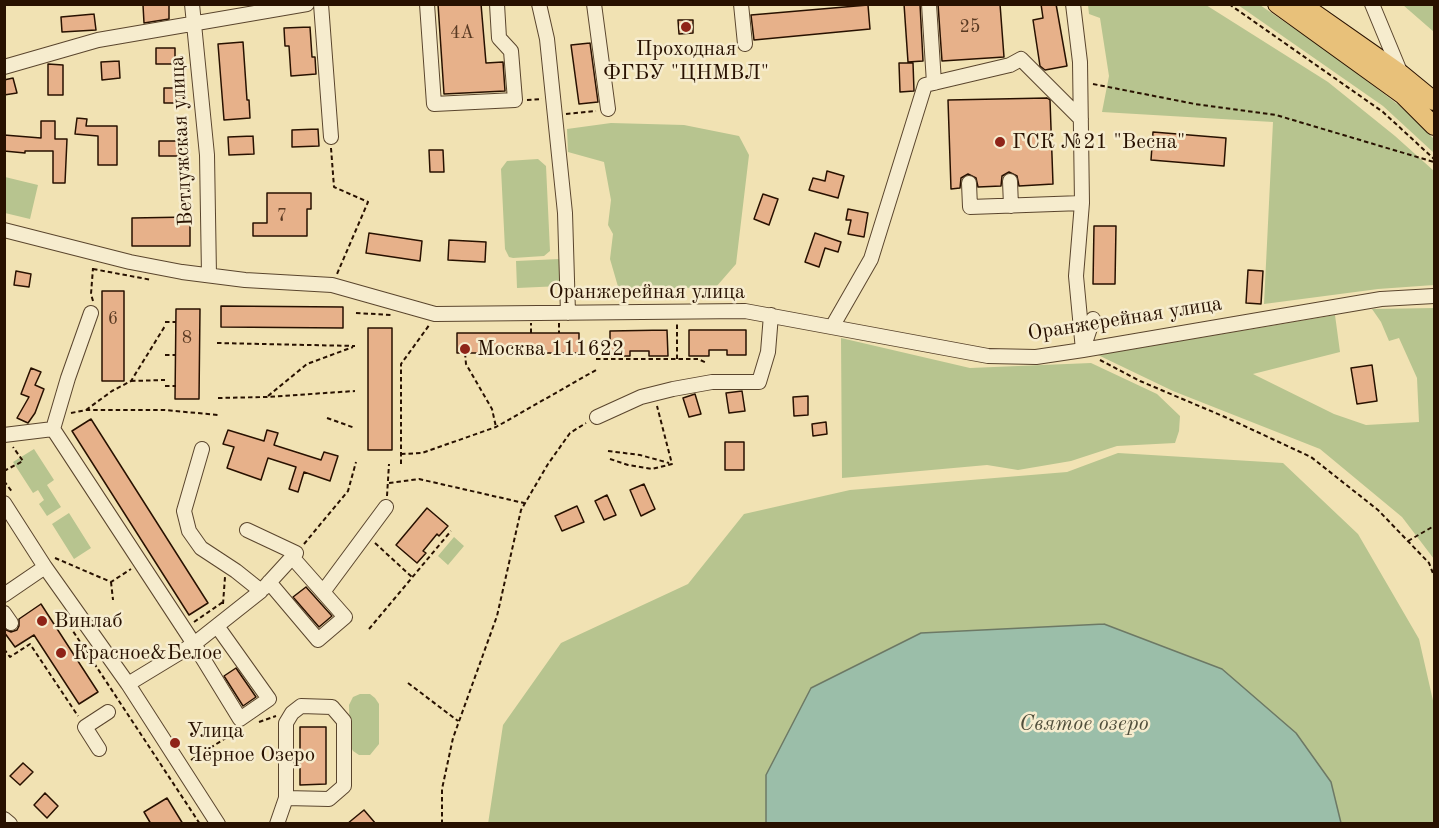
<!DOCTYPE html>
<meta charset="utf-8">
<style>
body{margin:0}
#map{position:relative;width:1439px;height:828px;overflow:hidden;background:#f1e2b3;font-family:"Old Standard TT",serif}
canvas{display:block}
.frame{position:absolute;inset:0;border:6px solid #281100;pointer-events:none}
</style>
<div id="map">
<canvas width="1439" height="828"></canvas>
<div class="frame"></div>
</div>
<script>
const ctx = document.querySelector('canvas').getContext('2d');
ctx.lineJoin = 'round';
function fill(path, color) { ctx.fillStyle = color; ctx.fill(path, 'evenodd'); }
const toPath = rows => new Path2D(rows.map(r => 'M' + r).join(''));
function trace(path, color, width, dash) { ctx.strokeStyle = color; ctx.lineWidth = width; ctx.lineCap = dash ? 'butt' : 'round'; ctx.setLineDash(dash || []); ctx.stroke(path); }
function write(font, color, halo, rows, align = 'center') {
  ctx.font = font + ' "Old Standard TT",serif'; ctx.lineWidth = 5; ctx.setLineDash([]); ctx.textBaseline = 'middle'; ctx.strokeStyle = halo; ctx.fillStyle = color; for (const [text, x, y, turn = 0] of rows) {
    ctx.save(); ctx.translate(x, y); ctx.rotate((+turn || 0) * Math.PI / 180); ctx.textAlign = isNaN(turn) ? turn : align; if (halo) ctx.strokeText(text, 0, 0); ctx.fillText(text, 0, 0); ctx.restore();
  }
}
fill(toPath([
 [1088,5,1206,5,1328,82,1395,136,1434,171,1434,285,1378,289,1264,304,1273,122,1102,112,1109,76,1100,18,1089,14],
 [1238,5,1260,5,1330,53,1400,106,1434,139,1434,153,1383,106],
 [1403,5,1434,5,1434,32],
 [611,123,684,125,739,136,749,155,736,264,716,287,619,290,610,259,613,234,608,225,611,200,604,162,568,152,567,129],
 [538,159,546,166,550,251,544,256,513,258,509,257,505,249,501,169,507,161],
 [5,177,38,185,30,219,5,213],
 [560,259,561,286,517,288,516,261],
 [1434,308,1434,559,1402,517,1320,449,1173,391,1098,355,1335,315,1340,352,1253,374,1334,414,1366,425,1419,422,1417,378,1399,338,1389,341,1381,322,1372,309],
 [841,338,970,368,1091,363,1157,394,1180,416,1179,431,1175,443,1117,446,1071,461,1018,470,987,465,842,478],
 [34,449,54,480,47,485,61,507,47,516,39,504,44,500,38,490,33,493,13,462],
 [1118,453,1283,463,1358,534,1419,639,1434,705,1434,823,1341,823,1331,782,766,775,766,823,488,824,503,725,561,643,688,584,744,514,850,490,1067,472],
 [69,513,91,548,74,559,52,524],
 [454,537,464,546,448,565,438,556],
 [360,694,370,694,375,698,379,704,379,744,370,755,359,755,353,751,350,745,349,705,353,697]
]), '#b7c48f');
const water = toPath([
 [1104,624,1222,669,1296,733,1331,782,1341,823,766,823,766,775,811,688,921,633,1104,624]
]);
fill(water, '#9bbea9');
trace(water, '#6d7965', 1.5);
const building = toPath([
 [169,4,169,19,144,23,143,5,169,4],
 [438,4,481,4,486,63,503,62,505,91,444,94,438,4],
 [904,4,920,4,923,61,908,62,904,4],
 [938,4,1000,4,1004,57,942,61,938,4],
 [1041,4,1056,4,1067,66,1045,70,1040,66,1033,20,1043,18,1041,4],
 [868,5,870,29,754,40,751,15,868,5],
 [94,14,96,30,62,32,61,17,94,14],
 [678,20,693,20,693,33,679,34,678,20],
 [310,27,312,57,315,57,316,74,291,76,289,46,285,46,284,28,310,27],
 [243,42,247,100,249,100,250,118,224,120,218,44,243,42],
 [590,43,598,102,579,104,571,45,590,43],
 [156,48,175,48,175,64,156,64,156,48],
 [119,61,120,78,102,80,101,62,119,61],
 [899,63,913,63,914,91,900,92,899,63],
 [48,64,63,65,63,95,48,95,48,64],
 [13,78,17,93,4,95,4,80,13,78],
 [164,88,184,88,184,103,164,103,164,88],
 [1047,98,1050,100,1053,184,1019,186,1017,176,1009,172,1002,176,1001,186,978,187,976,178,968,174,961,178,960,188,951,189,948,100,1047,98],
 [77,118,87,119,86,126,117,126,117,165,98,165,98,136,75,134,77,118],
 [41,121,55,121,55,139,67,139,65,183,53,183,53,151,25,151,25,153,4,151,4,135,41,138,41,121],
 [318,129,319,146,292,147,292,130,318,129],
 [1153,132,1226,138,1224,166,1151,160,1153,132],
 [253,136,254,154,229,155,228,137,253,136],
 [159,141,179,141,179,156,159,156,159,141],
 [429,150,443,150,444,172,430,172,429,150],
 [827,171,844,176,838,198,809,190,813,178,825,181,827,171],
 [267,193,311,193,311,209,307,209,307,236,253,236,253,223,267,223,267,193],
 [763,194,778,199,769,225,754,219,763,194],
 [848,209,868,213,864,237,848,234,851,220,846,220,848,209],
 [190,217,190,246,132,246,132,218,190,217],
 [1094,226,1116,226,1115,284,1093,284,1094,226],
 [369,233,422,241,420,261,366,253,369,233],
 [815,233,841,242,838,252,825,248,819,267,805,262,815,233],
 [449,240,486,242,485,262,448,260,449,240],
 [1248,270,1263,271,1261,304,1246,303,1248,270],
 [16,271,31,274,29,287,14,285,16,271],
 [102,291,124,291,124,381,102,381,102,291],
 [221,306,343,307,343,328,221,327,221,306],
 [176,309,200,309,199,399,175,399,176,309],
 [368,328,392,328,392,450,368,450,368,328],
 [667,330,668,356,649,356,649,351,630,351,630,356,610,356,610,331,667,330],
 [689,330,746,330,746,355,727,355,727,350,709,350,709,356,689,356,689,330],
 [457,333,579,333,579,353,457,353,457,333],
 [1372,365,1377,401,1357,404,1351,368,1372,365],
 [31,368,41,372,35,385,44,389,35,413,28,423,17,418,29,397,21,394,31,368],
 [742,391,745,411,729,413,726,393,742,391],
 [695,394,701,414,689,417,683,398,695,394],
 [808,396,808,415,794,416,793,397,808,396],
 [91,419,208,603,189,615,72,431,91,419],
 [826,422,827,434,813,436,812,424,826,422],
 [228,430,264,441,267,430,278,433,274,445,321,460,324,452,338,456,330,481,304,472,298,492,289,489,296,467,268,458,261,480,227,468,234,447,223,444,228,430],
 [725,442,744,442,744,470,725,470,725,442],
 [644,484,655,509,641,516,630,490,644,484],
 [607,495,616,515,604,520,595,501,607,495],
 [577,506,584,522,562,531,555,516,577,506],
 [427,508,448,526,439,536,437,534,423,551,426,553,417,563,396,545,427,508],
 [306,587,332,616,319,627,293,597,306,587],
 [41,604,98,692,79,704,34,635,15,647,4,632,4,629,11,632,17,630,19,626,19,619,41,604],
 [236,668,256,697,243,706,224,676,236,668],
 [300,727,326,727,326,784,300,785,300,727],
 [23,763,33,772,20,785,10,776,23,763],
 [45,793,58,806,47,818,34,805,45,793],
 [167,798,183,824,151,824,144,812,167,798],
 [364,810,376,824,347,824,364,810]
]);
fill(building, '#e7b18a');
trace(building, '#281100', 1.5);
const minor = toPath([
 [192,4,207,155,209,275],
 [321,4,331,137],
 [427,4,434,104,515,100,511,51,499,38,497,4],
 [539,4,547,39,565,213,568,313],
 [594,4,608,109],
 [741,4,745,44],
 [929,4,934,83],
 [1073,4,1080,62,1082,203],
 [1372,4,1401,74],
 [4,67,98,40,307,4],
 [1010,181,1011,206],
 [969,183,970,207,1082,203,1076,276,1083,350],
 [4,230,130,262,182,272,245,280,332,285,435,314,745,311,988,356,1036,357,1083,350,1381,299,1434,296],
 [832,327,871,259,925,85,1010,65,1021,59,1081,119],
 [1085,343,1093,319],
 [597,417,641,397,673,389,712,382,759,382,768,352,771,315],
 [53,429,68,378,91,313],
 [4,435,53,429,194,644,240,719,269,699,217,626],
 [4,503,45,567,128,684,218,824],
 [247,530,296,553,264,588],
 [269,582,318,640,345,617,292,557],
 [323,592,386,507],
 [4,595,45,567],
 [4,613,11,623],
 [128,684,194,644,261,591,236,571,201,548,189,531,184,511,202,449],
 [99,749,85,727,108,712],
 [4,819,10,824],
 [277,824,286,798,286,723,292,713,301,706,332,707,344,721,344,786,329,799,286,798]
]);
const major = toPath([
 [1277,4,1403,95,1434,126],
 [1301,4,1401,74,1434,101]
]);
trace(minor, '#5a452d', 16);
trace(major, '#281100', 20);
trace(toPath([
 [1229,4,1383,112,1434,159],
 [1093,84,1195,104,1276,115,1434,162],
 [527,100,542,99],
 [566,114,596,111],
 [331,148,334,187,368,202,337,274],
 [93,269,152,280],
 [93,301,91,294,93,268],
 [356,313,391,315],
 [165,322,176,322],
 [559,323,559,333],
 [531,333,531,323],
 [217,343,355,346],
 [465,353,466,364,492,409,496,427],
 [165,355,176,355],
 [596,359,698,359,707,363],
 [677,359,677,323],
 [1100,360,1140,381,1225,417,1311,457,1378,510,1429,563,1434,576],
 [131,381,165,380],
 [165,386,176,386],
 [268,396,307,364,353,347],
 [218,398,266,397,355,391],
 [86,410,112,391,131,381,165,326],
 [71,413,86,410,165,410,218,415],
 [327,418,355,428],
 [608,451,640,455,669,463],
 [401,454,422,453,496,427,596,370],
 [610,459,628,465,652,469,672,464,657,406],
 [401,464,401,364,430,324],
 [4,471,23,461,13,447],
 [4,481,13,493],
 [389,483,419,479,524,503],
 [387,496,389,464],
 [1408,541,1434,526],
 [375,543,413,578],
 [304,544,348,491,356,462],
 [55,558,111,582,131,569],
 [111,582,113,600],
 [223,604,225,577],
 [61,613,200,824],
 [194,622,223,602],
 [369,629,451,531],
 [4,649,10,657,30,644,78,716],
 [408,683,458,721],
 [259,722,276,716],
 [191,760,237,731],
 [442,824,442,789,453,738,497,616,521,510,548,464,570,433,586,423]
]), '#281100', 2, [4.5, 3]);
trace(minor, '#f6ecce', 14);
trace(major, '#e8c17a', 18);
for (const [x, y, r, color] of [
 [686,27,6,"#8f2418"],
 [1000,142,6,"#8f2418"],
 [465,349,6,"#8f2418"],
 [42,621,6,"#8f2418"],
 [61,653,6,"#8f2418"],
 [175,743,6,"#8f2418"]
]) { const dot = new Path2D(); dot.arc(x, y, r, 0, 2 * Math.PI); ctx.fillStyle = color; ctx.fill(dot); trace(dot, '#f6ecce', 2); }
write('18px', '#583922', null, [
 ["25",970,27],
 ["4А",462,33],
 ["7",282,216],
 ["6",113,319],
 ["8",187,338]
]);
write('21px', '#281100', '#f6ecce', [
 ["Проходная",686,49,"center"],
 ["ФГБУ \"ЦНМВЛ\"",686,73,"center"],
 ["ГСК №21 \"Весна\"",1012,142],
 ["Москва 111622",477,349],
 ["Винлаб",54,621],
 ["Красное&Белое",73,653],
 ["Улица",187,731],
 ["Чёрное Озеро",187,755]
], 'left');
write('21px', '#281100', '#f6ecce', [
 ["Ветлужская улица",182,141,-93],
 ["Оранжерейная улица",647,292],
 ["Оранжерейная улица",1125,319,-9]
]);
write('italic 22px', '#504e3b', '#f6ecce', [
 ["Святое озеро",1084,724]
]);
</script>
